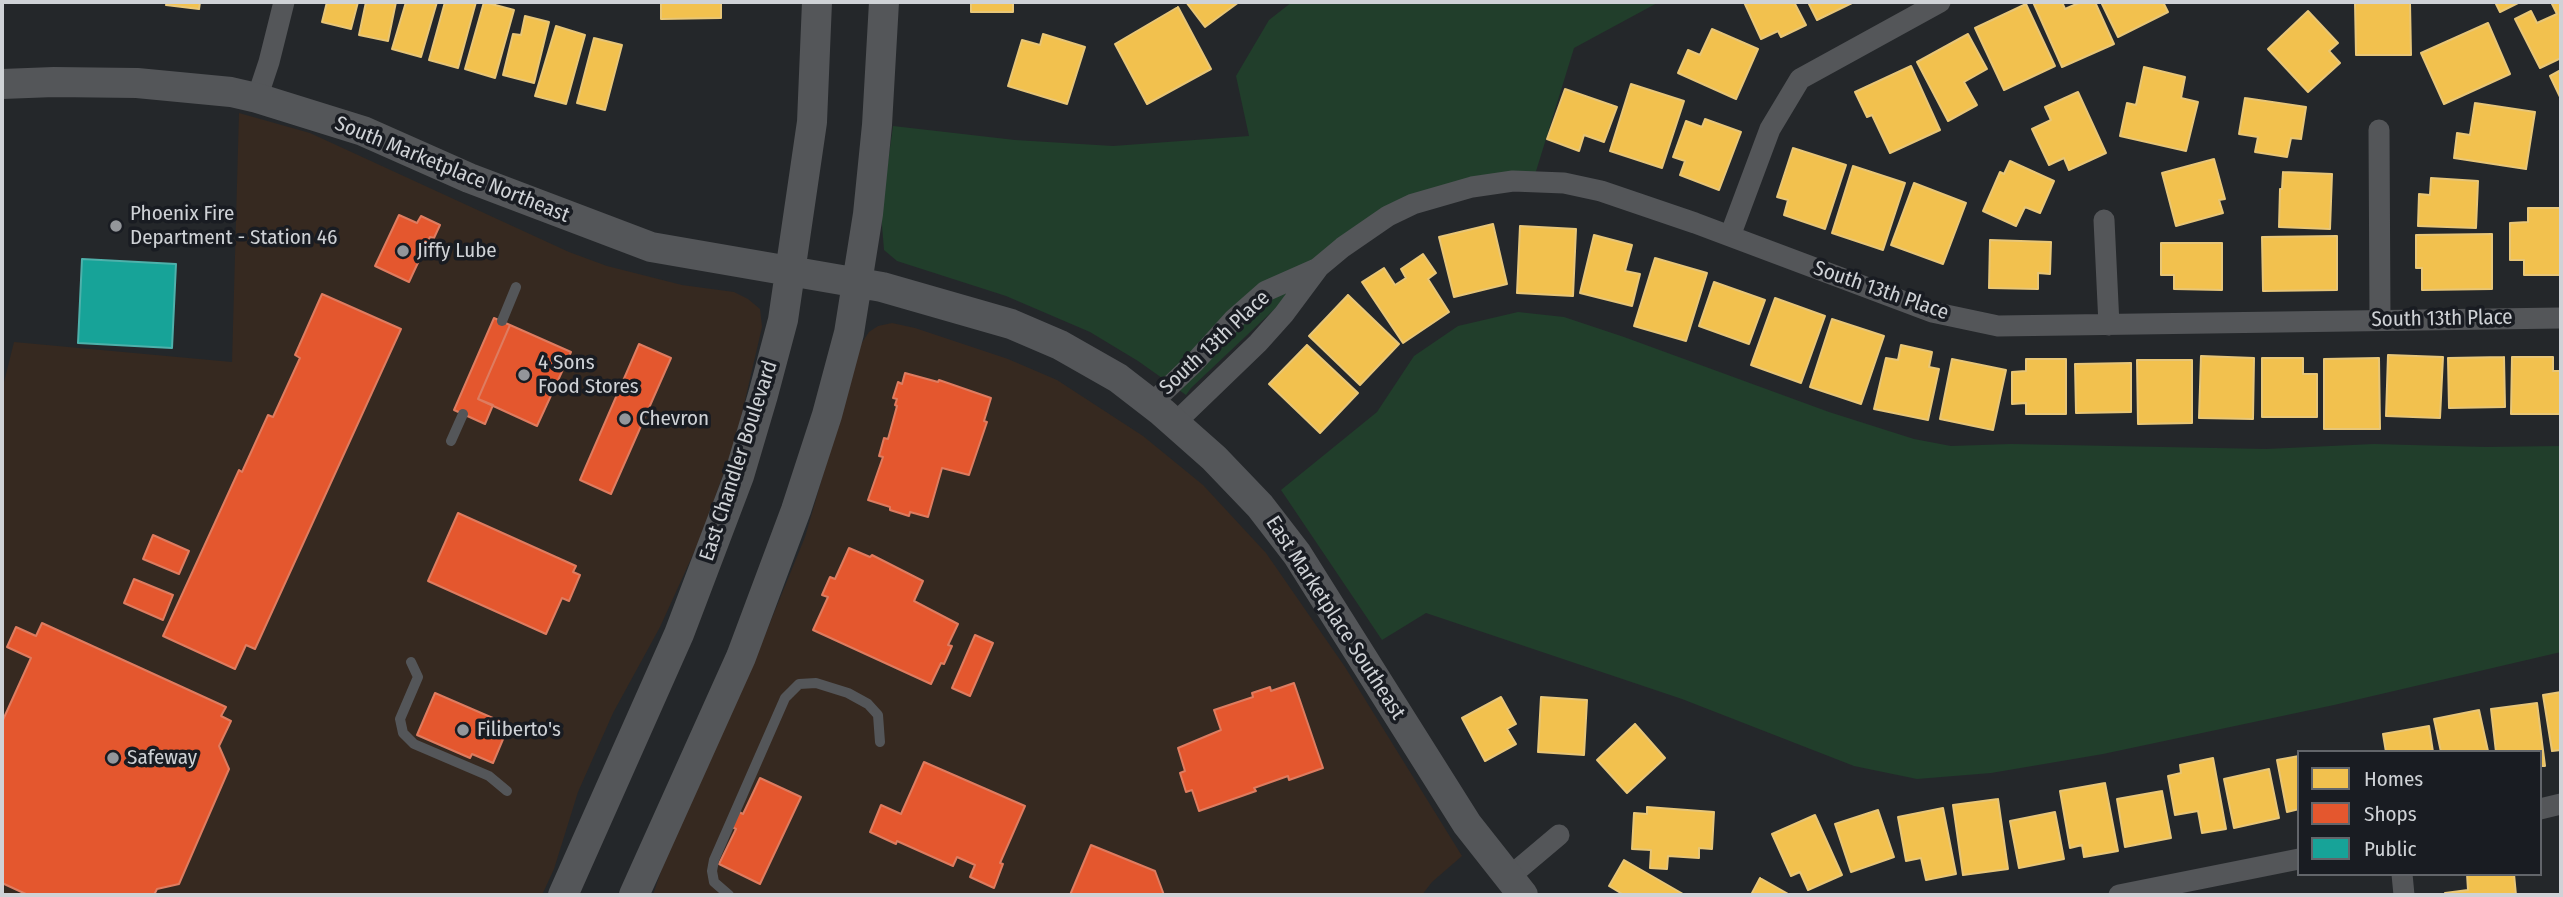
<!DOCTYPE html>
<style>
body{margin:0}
#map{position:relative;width:2563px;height:897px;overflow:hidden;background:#24272a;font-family:"Fira Sans Condensed",sans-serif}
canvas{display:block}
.frame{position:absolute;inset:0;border:4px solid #cfd2d6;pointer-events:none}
.legend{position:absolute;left:2297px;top:750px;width:245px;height:126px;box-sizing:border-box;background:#191c22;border:2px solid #62656a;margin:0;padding:9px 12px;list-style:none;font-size:21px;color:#cfd2d6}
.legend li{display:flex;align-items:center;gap:14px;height:35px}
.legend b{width:35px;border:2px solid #62656a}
</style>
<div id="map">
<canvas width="2563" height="897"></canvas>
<div class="frame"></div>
<ul class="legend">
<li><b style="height:19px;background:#f2c14e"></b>Homes</li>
<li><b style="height:19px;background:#e4572e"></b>Shops</li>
<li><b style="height:19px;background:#17a398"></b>Public</li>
</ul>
</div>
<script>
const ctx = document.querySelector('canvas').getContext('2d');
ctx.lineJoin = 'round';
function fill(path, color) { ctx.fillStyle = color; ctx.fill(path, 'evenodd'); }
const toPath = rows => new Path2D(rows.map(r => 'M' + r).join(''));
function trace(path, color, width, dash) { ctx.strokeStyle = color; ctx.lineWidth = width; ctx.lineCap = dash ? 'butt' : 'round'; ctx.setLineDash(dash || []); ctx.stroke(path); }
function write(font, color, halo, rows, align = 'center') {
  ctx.font = font + ' "Fira Sans Condensed",sans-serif'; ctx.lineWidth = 7; ctx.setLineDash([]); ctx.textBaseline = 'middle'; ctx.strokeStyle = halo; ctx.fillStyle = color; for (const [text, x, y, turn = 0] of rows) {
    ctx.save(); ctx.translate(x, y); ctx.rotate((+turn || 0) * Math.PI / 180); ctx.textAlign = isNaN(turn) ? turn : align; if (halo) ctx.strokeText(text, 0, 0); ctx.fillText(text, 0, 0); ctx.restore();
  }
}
fill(toPath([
 [239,113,310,133,569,252,607,266,682,285,734,292,748,299,760,309,762,327,737,435,701,537,660,627,613,713,578,792,554,869,542,895,2,895,2,390,14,342,232,362],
 [892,323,915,328,1008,359,1057,380,1143,436,1203,485,1266,553,1345,667,1462,856,1432,882,1422,895,653,895,669,847,765,635,805,537,861,344,869,332,878,326]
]), '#362920');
fill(toPath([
 [1292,2,1659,2,1574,48,1533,181,1443,194,1319,267,1191,388,1186,395,1138,361,1090,332,1006,296,897,261,884,250,881,213,893,126,1015,140,1113,146,1249,136,1236,76,1269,20],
 [1518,312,1564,317,1624,337,1829,412,1914,439,1951,446,2011,444,2266,449,2374,444,2486,447,2561,446,2561,652,2334,705,2103,754,1991,773,1917,779,1854,766,1682,699,1426,613,1382,640,1281,490,1377,412,1414,356,1458,326]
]), '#213e2b');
const homes = toPath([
 [167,2,200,2,199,9,166,5,167,2],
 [327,2,358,2,351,29,322,22,327,2],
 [366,2,396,2,388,41,359,35,366,2],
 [406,2,437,2,421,57,392,49,406,2],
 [445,2,476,2,458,68,429,60,445,2],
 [484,2,514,10,495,78,465,69,484,2],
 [661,2,721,2,721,18,661,19,661,2],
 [971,2,1013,2,1013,12,971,12,971,2],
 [1186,2,1239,2,1205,27,1186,2],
 [1744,2,1794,2,1806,25,1781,37,1778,31,1761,39,1744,2],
 [1808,2,1854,2,1817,20,1808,2],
 [2033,2,2062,2,2065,9,2081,2,2095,2,2114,44,2062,67,2033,2],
 [2101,2,2163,2,2168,12,2118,37,2101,2],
 [2495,2,2520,2,2500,12,2495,2],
 [2551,2,2561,2,2561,58,2540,68,2515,19,2531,11,2537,23,2557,14,2551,2],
 [2355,3,2410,3,2411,55,2356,55,2355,3],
 [2026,4,2055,66,2004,90,1975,28,2026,4],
 [1178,7,1211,69,1147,104,1115,44,1178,7],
 [2308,11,2338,43,2329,51,2340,63,2308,92,2268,49,2308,11],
 [525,16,549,22,534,83,503,75,513,34,521,35,525,16],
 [2488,23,2510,74,2444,104,2421,53,2488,23],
 [556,26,585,35,566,104,535,96,556,26],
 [1712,29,1758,49,1736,99,1678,73,1688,50,1700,55,1712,29],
 [1043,34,1085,47,1067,104,1008,86,1022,40,1040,45,1043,34],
 [1968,34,1987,69,1964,82,1977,105,1948,121,1917,62,1968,34],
 [594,38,622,45,605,110,577,103,594,38],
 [1911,66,1940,130,1890,153,1872,115,1867,117,1855,92,1911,66],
 [2144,67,2185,77,2181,98,2198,102,2186,151,2120,136,2127,103,2136,105,2144,67],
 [2561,70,2561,99,2550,76,2561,70],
 [1631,84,1684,101,1662,168,1610,151,1631,84],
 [1565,89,1617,107,1604,142,1584,135,1579,151,1547,139,1565,89],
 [2078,92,2106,153,2069,170,2064,158,2049,165,2032,129,2051,120,2045,107,2078,92],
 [2245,98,2306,107,2301,139,2291,138,2287,157,2255,152,2258,137,2239,134,2245,98],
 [2475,103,2535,112,2526,169,2454,158,2457,133,2470,135,2475,103],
 [1705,119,1741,132,1719,190,1680,175,1685,161,1673,157,1686,121,1702,127,1705,119],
 [1793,148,1846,165,1825,229,1784,215,1788,200,1777,197,1793,148],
 [2214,159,2225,199,2219,200,2223,213,2176,226,2162,173,2214,159],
 [2010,161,2054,181,2040,213,2025,207,2016,226,1983,211,2000,172,2004,174,2010,161],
 [1853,166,1905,183,1883,250,1832,233,1853,166],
 [2283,172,2332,174,2330,229,2279,227,2280,189,2282,189,2283,172],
 [2431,178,2478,181,2476,228,2418,226,2419,194,2430,195,2431,178],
 [1914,183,1966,203,1943,264,1891,245,1914,183],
 [2528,208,2561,208,2561,275,2524,275,2524,260,2510,260,2510,223,2528,222,2528,208],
 [1493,224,1507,284,1454,297,1439,237,1493,224],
 [1520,226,1576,229,1573,296,1517,293,1520,226],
 [2492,234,2492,289,2422,290,2422,268,2416,268,2416,235,2492,234],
 [1594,235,1632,245,1625,271,1640,274,1632,306,1580,293,1594,235],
 [2337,236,2337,290,2263,291,2262,237,2337,236],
 [1990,240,2051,242,2050,274,2038,273,2038,289,1989,288,1990,240],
 [2161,243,2222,243,2222,290,2174,289,2174,275,2161,275,2161,243],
 [1423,254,1436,273,1428,279,1449,312,1403,343,1362,282,1384,268,1395,285,1406,278,1401,269,1423,254],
 [1655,258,1707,273,1686,341,1634,326,1655,258],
 [1714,282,1765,300,1749,344,1699,326,1714,282],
 [1348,295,1399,344,1360,385,1309,336,1348,295],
 [1775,298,1825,316,1801,383,1751,365,1775,298],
 [1832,319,1884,336,1861,404,1810,387,1832,319],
 [1307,345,1358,393,1320,433,1269,384,1307,345],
 [1901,345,1932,352,1929,367,1939,369,1928,420,1874,409,1886,358,1898,360,1901,345],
 [2388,355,2443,357,2440,418,2386,416,2388,355],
 [2201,356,2254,358,2253,419,2199,418,2201,356],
 [2504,357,2505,407,2449,408,2448,358,2504,357],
 [2512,357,2553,357,2553,371,2561,371,2561,414,2511,414,2512,357],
 [2262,358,2303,358,2303,374,2317,374,2317,417,2262,417,2262,358],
 [2379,358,2380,429,2324,429,2324,359,2379,358],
 [1952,359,2006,370,1993,430,1940,419,1952,359],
 [2026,359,2066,359,2066,414,2026,414,2026,403,2012,404,2012,372,2026,371,2026,359],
 [2137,360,2192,360,2192,423,2138,424,2137,360],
 [2131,363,2131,412,2076,413,2075,364,2131,363],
 [2561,692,2561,750,2552,751,2543,695,2561,692],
 [1501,697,1516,724,1507,729,1516,744,1485,761,1462,718,1501,697],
 [1541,697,1587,700,1584,755,1538,752,1541,697],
 [2537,703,2545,766,2540,766,2540,752,2496,752,2491,709,2537,703],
 [2479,710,2488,751,2441,752,2434,719,2479,710],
 [1635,724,1665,758,1627,793,1597,760,1635,724],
 [2429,726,2433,752,2386,752,2383,734,2429,726],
 [2299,756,2299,809,2287,812,2277,760,2299,756],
 [2213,758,2226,829,2202,833,2198,811,2175,815,2168,776,2181,773,2180,765,2213,758],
 [2269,769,2279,818,2234,828,2224,779,2269,769],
 [2105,783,2118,851,2084,857,2082,845,2070,848,2060,791,2105,783],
 [2162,791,2171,838,2125,847,2117,799,2162,791],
 [1998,799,2008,869,1963,875,1953,805,1998,799],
 [1647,807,1714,812,1712,849,1699,848,1699,858,1668,856,1667,869,1650,868,1651,850,1632,849,1634,813,1647,814,1647,807],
 [1943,808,1956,874,1926,880,1921,858,1906,861,1898,817,1943,808],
 [1878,810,1894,857,1851,872,1835,824,1878,810],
 [2055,812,2064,859,2019,868,2010,821,2055,812],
 [1815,815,1842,875,1808,890,1800,872,1791,876,1772,834,1815,815],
 [1624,860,1683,894,1683,895,1624,895,1609,886,1624,860],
 [2467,874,2514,874,2516,895,2445,895,2445,893,2468,890,2467,874],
 [1760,878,1790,895,1751,895,1760,878]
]);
fill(homes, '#f2c14e');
trace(homes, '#e8c677', 2);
const shops = toPath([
 [399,215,417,223,421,216,440,225,434,238,430,237,409,282,375,266,399,215],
 [322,294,401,329,255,649,246,645,235,669,163,636,239,470,242,472,268,415,273,417,300,358,295,355,322,294],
 [494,318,510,325,478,399,493,405,485,424,454,410,494,318],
 [510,325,571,352,537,426,478,399,510,325],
 [639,344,671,358,611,494,580,480,639,344],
 [905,373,938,382,939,380,991,398,984,421,987,422,969,475,942,468,928,517,910,512,909,516,890,510,890,507,868,500,883,457,879,456,884,438,888,439,897,406,895,405,897,399,893,398,898,382,902,384,905,373],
 [458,513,576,566,573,572,580,575,569,601,562,598,546,634,428,581,458,513],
 [153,535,189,551,179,574,143,559,153,535],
 [849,548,870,557,872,555,923,581,914,601,958,624,948,645,952,646,944,664,941,663,931,684,813,630,828,597,822,595,830,577,835,579,849,548],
 [134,579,173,595,163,620,124,603,134,579],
 [42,623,226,707,221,716,231,721,219,746,229,769,179,884,157,889,154,895,28,895,2,883,2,722,31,658,7,647,16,627,36,636,42,623],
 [975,635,993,643,970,696,952,688,975,635],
 [1294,683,1323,768,1289,780,1288,776,1254,788,1256,791,1199,811,1192,790,1186,792,1180,773,1185,771,1178,748,1221,730,1214,710,1253,697,1252,693,1270,687,1271,691,1294,683],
 [435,693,509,725,493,763,472,754,470,758,417,735,435,693],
 [924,762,1025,806,1000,863,1003,864,994,888,970,877,975,865,957,857,953,866,897,841,896,844,870,832,881,805,901,814,924,762],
 [760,778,801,797,760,884,719,864,736,829,732,827,739,812,743,814,760,778],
 [1091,845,1155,871,1164,895,1070,895,1091,845]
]);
fill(shops, '#e4572e');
trace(shops, '#de7c60', 2);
const public = toPath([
 [82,259,176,264,172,348,78,343,82,259]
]);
fill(public, '#17a398');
trace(public, '#4eb1ab', 2);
trace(toPath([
 [502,321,516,287],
 [451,441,463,414],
 [411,662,418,677,400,719,403,733,414,744,489,776,507,791],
 [729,895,714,882,712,871,714,860,785,698,799,684,816,683,848,693,868,704,878,715,880,742]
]), '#545659', 10);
trace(toPath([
 [257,98,269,62,284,2],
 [2379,130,2380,319],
 [2104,220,2109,325],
 [1730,236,1770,129,1800,79,1940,2],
 [1151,404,1194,363,1233,320,1266,291,1318,268],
 [1175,423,1258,343,1284,314,1319,267,1343,247,1388,216,1413,204,1472,187,1513,181,1564,183,1601,191,1695,223,1932,312,1998,326,2561,318],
 [2540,809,2561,804],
 [2402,874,2404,895],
 [1508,878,1559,835],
 [2119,895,2299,859]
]), '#545659', 21);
trace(toPath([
 [2,84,54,82,137,83,231,92,257,98,363,131,469,178,651,247,882,287,1011,324,1060,345,1118,378,1162,412,1214,458,1260,506,1297,554,1467,824,1523,895],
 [563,895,679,634,739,476,763,395,783,320,812,122,817,2],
 [634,895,741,657,796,510,827,415,849,333,868,214,877,125,884,2]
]), '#545659', 30);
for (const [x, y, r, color] of [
 [116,226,7,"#93969a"],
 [403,251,7,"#93969a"],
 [524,375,7,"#93969a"],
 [625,419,7,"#93969a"],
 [463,730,7,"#93969a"],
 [113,758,7,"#93969a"]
]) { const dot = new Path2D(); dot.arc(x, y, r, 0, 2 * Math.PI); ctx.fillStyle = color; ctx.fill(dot); trace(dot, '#191c22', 2.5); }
write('21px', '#cfd2d6', '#191c22', [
 ["South Marketplace Northeast",452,170,22],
 ["South 13th Place",1881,291,19],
 ["South 13th Place",2442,319,-1],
 ["South 13th Place",1215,343,-43],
 ["East Chandler Boulevard",739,461,-72],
 ["East Marketplace Southeast",1335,618,57]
]);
write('21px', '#cfd2d6', '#191c22', [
 ["Phoenix Fire",130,214],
 ["Department - Station 46",130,238],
 ["Jiffy Lube",417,251],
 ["4 Sons",538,363],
 ["Food Stores",538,387],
 ["Chevron",639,419],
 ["Filiberto's",477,730],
 ["Safeway",127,758]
], 'left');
</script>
